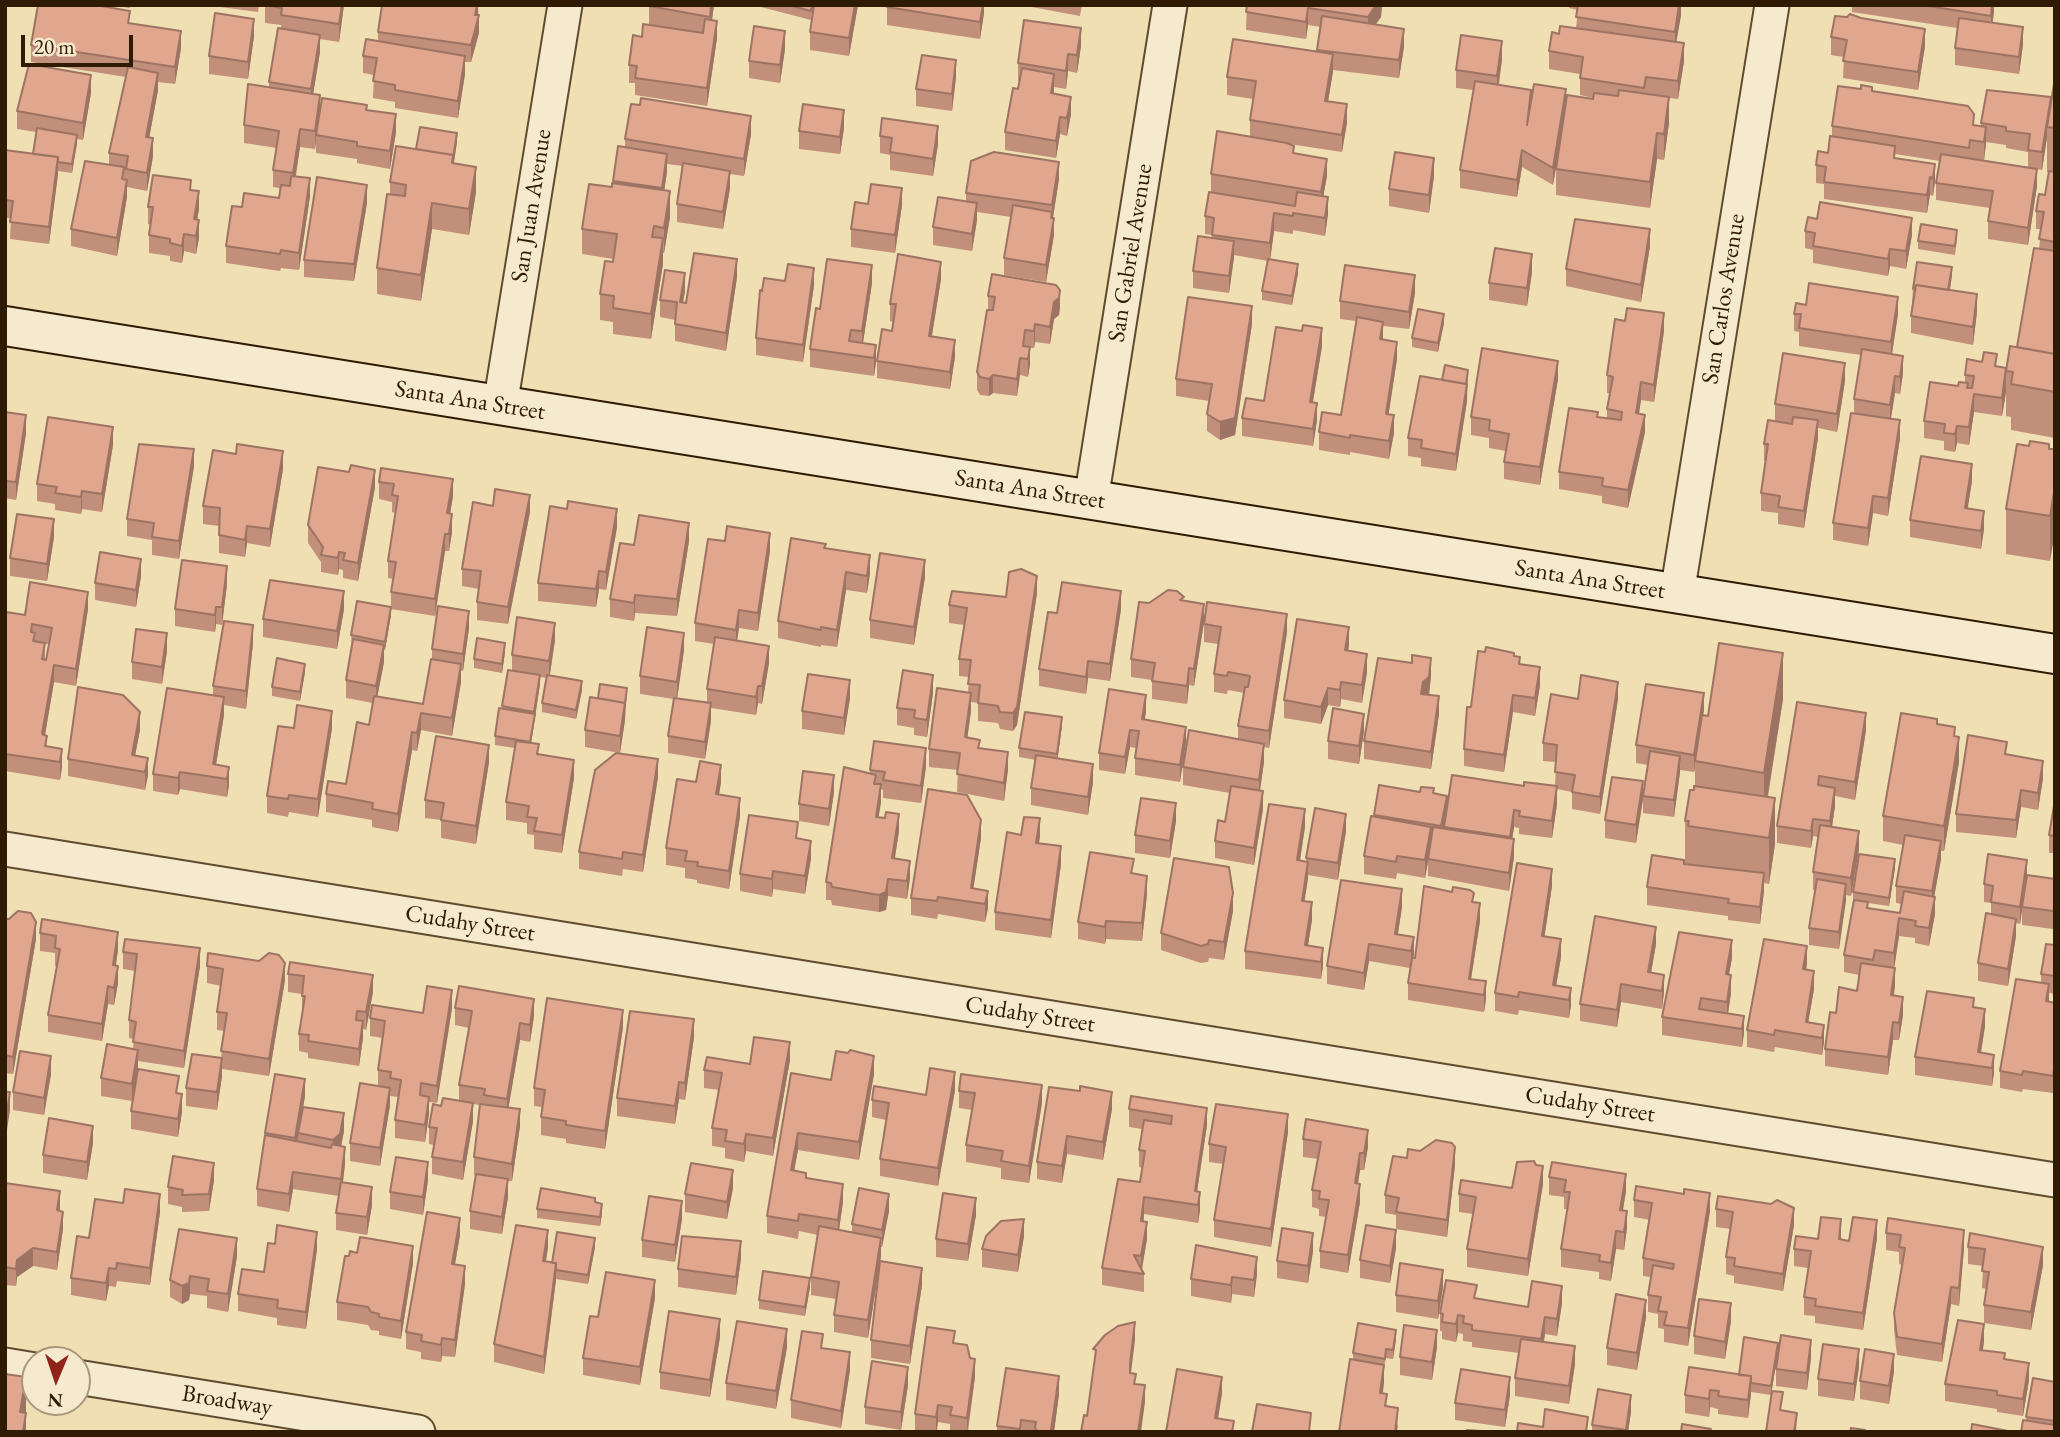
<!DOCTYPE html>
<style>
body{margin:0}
#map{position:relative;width:2060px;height:1437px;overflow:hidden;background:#f1dfb4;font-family:"EB Garamond",serif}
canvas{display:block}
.frame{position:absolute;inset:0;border:7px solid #2f1a03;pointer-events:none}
.north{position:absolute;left:21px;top:1346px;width:70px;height:70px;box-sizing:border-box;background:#f6eace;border:2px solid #a6977d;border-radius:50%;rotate:182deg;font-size:19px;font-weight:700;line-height:28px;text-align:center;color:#2f1a03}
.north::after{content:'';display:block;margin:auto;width:24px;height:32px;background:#8f2418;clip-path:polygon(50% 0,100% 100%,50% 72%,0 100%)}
.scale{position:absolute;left:21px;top:35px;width:112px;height:32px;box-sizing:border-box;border:4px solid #2f1a03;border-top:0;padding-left:9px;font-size:21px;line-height:24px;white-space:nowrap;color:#2f1a03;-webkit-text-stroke:5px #f6eace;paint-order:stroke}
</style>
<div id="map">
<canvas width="2060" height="1437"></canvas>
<div class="frame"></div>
<div class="north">N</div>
<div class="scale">20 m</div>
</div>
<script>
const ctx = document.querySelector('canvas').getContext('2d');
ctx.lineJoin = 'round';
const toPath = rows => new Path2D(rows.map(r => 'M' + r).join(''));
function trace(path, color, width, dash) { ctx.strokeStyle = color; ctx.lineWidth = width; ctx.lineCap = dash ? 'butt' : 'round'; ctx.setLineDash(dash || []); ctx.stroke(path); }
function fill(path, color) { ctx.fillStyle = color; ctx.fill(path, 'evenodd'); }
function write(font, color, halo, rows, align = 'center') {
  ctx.font = font + ' "EB Garamond",serif'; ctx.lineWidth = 5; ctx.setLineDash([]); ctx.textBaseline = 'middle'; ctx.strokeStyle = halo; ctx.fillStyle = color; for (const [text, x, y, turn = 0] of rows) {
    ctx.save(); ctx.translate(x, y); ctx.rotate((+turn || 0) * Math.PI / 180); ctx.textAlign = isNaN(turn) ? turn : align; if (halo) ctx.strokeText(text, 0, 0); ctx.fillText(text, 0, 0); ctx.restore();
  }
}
const street = toPath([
 [500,406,565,5],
 [1091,500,1170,5],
 [1677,594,1772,5],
 [5,849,2055,1180],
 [5,1365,35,1370],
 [77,1377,418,1432]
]);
const secondary = toPath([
 [5,326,2055,654]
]);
trace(street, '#604b2f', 37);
trace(secondary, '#2f1a03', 42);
trace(street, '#f6eace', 33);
trace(secondary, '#f6eace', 38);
fill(toPath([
 [109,5,130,5,130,8],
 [220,5,259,5,258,12,220,7],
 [265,5,344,5,339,42,320,39,320,52,313,94,320,107,367,110,396,132,390,169,357,163,357,159,316,153,316,143,315,149,300,147,296,176,310,196,299,270,281,268,280,271,226,263,226,246,242,207,279,198,280,188,273,187,273,170,277,148,244,143,244,125,269,87,269,82,281,28,281,25,265,23],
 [478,5,479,33,471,62,465,62,465,74,458,118,395,108,395,102,373,98,374,75,363,73,363,56,378,41,378,32],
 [649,5,714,5,712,20,717,38,707,106,635,95,635,83,629,83,629,65,649,24],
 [761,5,813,5,811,20,761,7],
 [814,5,858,5,849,56,810,50,810,32],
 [887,5,984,5,984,13,980,39,887,25],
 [1021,5,1082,5,1080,16],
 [1247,5,1382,5,1381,17,1375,25,1404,47,1399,78,1333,70,1328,102,1347,122,1342,152,1289,144,1294,153,1327,176,1323,196,1328,214,1325,236,1293,230,1293,234,1274,231,1270,259,1298,273,1292,305,1262,300,1262,291,1268,261,1234,255,1229,293,1193,288,1193,271,1212,238,1212,235,1205,234,1205,216,1295,206,1211,192,1211,174,1250,137,1250,120,1253,99,1227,95,1227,77,1317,52,1321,27,1308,25,1306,39,1246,30],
 [1569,5,1681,5,1681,15,1676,42,1684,61,1678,99,1669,98,1669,123,1664,160,1657,159,1650,208,1556,195,1556,167,1553,185,1522,167,1517,197,1460,188,1460,170,1473,90,1456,88,1456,70,1502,59,1499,85,1531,101,1566,99,1593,99,1593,98,1580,95,1580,74,1549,69,1549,51,1559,34,1576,28,1578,10,1569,8],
 [1852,5,1994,5,1992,22,2023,44,2019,74,1955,65,1955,48,1957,28,1852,12],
 [130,23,181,48,175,84,158,82,158,90,149,138,153,156,147,191,127,187,127,197,117,256,71,246,71,229,109,164,109,153,126,77,31,62,31,45],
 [254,36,248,79,209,74,209,56],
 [1831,37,1925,46,1918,90,1843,78,1844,57,1831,55],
 [1081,46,1077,73,1068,71,1066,89,1054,87,1053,94,1071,114,1067,136,1060,134,1056,158,1005,150,1005,132,1019,81,1018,81,1018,63],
 [785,49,780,83,749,78,749,61],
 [956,77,952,111,916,106,916,89],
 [2055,78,2055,438,2011,430,2011,417,2006,416,2006,392,2002,416,1974,412,1969,445,1957,443,1955,452,1944,450,1944,441,1924,438,1924,421,1958,386,1965,383,1965,375,1997,367,2006,368,2017,347,2039,249,2041,229,2036,229,2036,211,2045,195,2049,173,2047,172,2047,138,2042,170,2037,169,2037,186,2028,245,1988,239,1988,221,1990,208,1936,200,1936,183,1940,161,1895,154,1895,158,1935,164,1935,181,1933,196,1930,195,1927,213,1824,199,1824,184,1816,183,1816,165,1828,153,1832,136,1832,126,1872,91,1974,125,1981,126,1981,123,2051,104],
 [1986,142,2006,145,2006,148,2028,152,2028,167,1970,158,1984,160],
 [91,93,83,140,77,139,72,173,58,171,49,244,10,239,11,218,5,218,5,150,33,154,36,132,17,129,17,111],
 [844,128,840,154,799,149,799,131],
 [751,134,744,176,730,174,730,188,723,229,677,222,677,204,683,166,667,164,667,172,664,191,670,217,664,253,663,253,663,264,651,339,613,334,613,322,600,320,600,294,613,259,582,254,582,229,612,187,618,146,625,148,625,139],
 [880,136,938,144,933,176,890,170,890,155,880,153],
 [457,142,454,163,476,192,469,235,432,229,421,301,377,294,377,268,390,194,390,182,416,149],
 [1434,176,1429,213,1389,206,1389,189],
 [1059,179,1053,218,1054,235,1046,282,1004,275,1004,258,1011,217,977,212,977,220,972,251,933,245,933,227,966,201,966,193],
 [191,190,199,209,197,220,199,238,196,254,184,251,182,263,170,261,170,256,149,253,149,235,151,225,148,224,148,207],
 [367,203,354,281,304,277,304,260],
 [868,204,902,205,895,253,851,247,851,229],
 [1805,231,1912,235,1906,269,1890,266,1888,276,1813,263,1813,250,1805,248],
 [1957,238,1955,255,1918,249,1918,241],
 [1650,246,1641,302,1566,286,1566,269],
 [1532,272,1527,306,1489,300,1489,283],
 [1952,275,1950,290,1977,312,1973,345,1911,333,1911,316,1913,289],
 [737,277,726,351,675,341,675,320,660,317,660,300,685,291,683,302,686,303],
 [941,279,932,336,955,357,950,389,877,378,877,361,892,331,893,322,890,321,890,304],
 [872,283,863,343,876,345,876,363,874,376,810,367,810,349,820,309],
 [814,285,803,362,756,355,756,338,762,291],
 [1415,293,1409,329,1383,326,1383,340,1397,359,1388,415,1394,433,1389,459,1350,452,1350,455,1319,450,1319,432,1341,415,1356,321,1340,319,1340,301],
 [988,296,1060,307,1059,315,1054,319,1050,344,1035,342,1034,348,1030,348,1030,364,1028,377,1020,375,1017,396,993,393,989,396,980,395,977,390,977,372,988,310],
 [1794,314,1898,314,1892,354,1903,373,1900,394,1895,393,1891,419,1900,438,1888,516,1873,513,1868,546,1833,540,1833,523,1854,413,1854,399,1861,355,1799,346,1799,332,1794,331],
 [1444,323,1438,352,1412,347,1412,338],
 [1252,324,1235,435,1220,440,1207,431,1207,414,1209,401,1176,396,1176,379],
 [1664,331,1654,402,1641,400,1639,414,1645,432,1628,508,1602,503,1602,496,1559,489,1559,472,1598,417,1607,418,1607,409,1610,393,1607,393,1607,375],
 [1322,346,1313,402,1317,420,1313,446,1242,436,1242,418,1264,401],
 [1468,379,1467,385,1467,401,1456,471,1421,466,1421,458,1408,456,1408,438,1442,380],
 [1558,379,1540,485,1504,479,1504,462,1506,451,1489,448,1489,438,1471,435,1471,417],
 [1845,381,1837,432,1818,428,1818,438,1804,528,1778,524,1778,513,1761,511,1761,493,1765,461,1764,461,1764,444,1775,421,1775,404],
 [5,412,26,433,16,500,5,498],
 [113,445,102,512,82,509,81,514,55,510,55,504,37,501,37,484],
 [2055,449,2050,561,2006,554,2006,509],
 [194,466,179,559,152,555,152,540,127,536,127,519],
 [283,469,270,547,247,543,245,557,219,553,219,526,203,524,203,506],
 [1972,481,1967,509,1984,529,1981,549,1910,537,1910,520],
 [379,482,453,496,450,514,452,532,449,551,445,551,435,616,391,609,391,592,393,579,388,578,388,561,395,513,392,512,392,502,379,499],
 [375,487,358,581,343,578,343,570,339,569,338,575,321,572,321,562,308,543,308,525],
 [530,512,508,624,477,620,477,602,479,589,462,586,462,569],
 [617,527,606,590,599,589,596,607,538,601,538,583],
 [54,537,47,581,10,576,10,558],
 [689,541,677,616,635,613,634,621,610,617,610,599,634,545],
 [826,548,870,573,867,593,846,590,837,647,821,645,821,647,778,638,778,621],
 [770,551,758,631,739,628,737,641,769,663,762,704,758,703,756,715,711,708,711,721,705,759,668,753,668,736,674,699,640,694,640,676,684,650,677,698,707,703,707,689,714,644,695,641,695,623],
 [141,576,136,607,95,600,95,583],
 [925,577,914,645,870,638,870,620],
 [227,584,222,625,216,624,215,632,175,626,175,609],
 [1037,593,1017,725,1013,731,1000,729,998,723,978,721,978,703,971,702,971,711,967,738,1008,769,1004,801,957,792,958,770,929,767,929,749,968,693,969,677,959,676,959,659,964,625,949,623,949,605,1006,597],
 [1184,601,1204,622,1194,686,1189,685,1187,704,1152,699,1152,680,1131,677,1131,659,1149,603],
 [88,609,76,686,54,682,45,735,47,746,62,749,62,767,60,780,5,771,5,619,25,615],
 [45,644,49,644,46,660,45,660],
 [344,609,337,649,263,637,263,619],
 [1121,609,1110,681,1088,678,1086,694,1039,686,1039,669,1057,613],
 [391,615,385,650,384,650,384,662,377,697,423,704,432,659,432,649,469,628,463,671,461,671,461,682,452,736,421,730,417,751,412,750,398,832,372,827,372,820,326,812,326,794,346,784,369,725,373,703,346,698,346,680,352,645,351,635],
 [1204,624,1287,632,1269,748,1264,747,1264,762,1260,790,1263,809,1254,865,1215,858,1215,841,1225,822,1230,793,1183,785,1183,767,1238,739,1238,726,1244,693,1228,690,1227,694,1214,692,1214,674,1218,644,1204,642],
 [555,640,550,675,582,690,576,719,542,712,542,703,547,678,540,677,540,684,531,743,539,754,574,778,562,853,534,849,534,835,527,834,527,823,506,820,506,802,515,748,495,745,495,736,502,709,508,670,512,671,512,655],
 [253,643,246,709,224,705,224,715,216,765,229,767,229,785,227,797,180,789,178,795,153,791,153,774,213,695,213,686],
 [1349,645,1348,651,1367,672,1362,703,1341,699,1340,707,1328,705,1321,724,1284,718,1284,700],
 [167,651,162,684,132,679,132,662],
 [505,652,502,673,474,668,474,659],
 [1514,656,1540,685,1535,716,1513,712,1504,772,1464,766,1464,749,1471,707],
 [305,672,300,701,272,696,272,687],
 [1431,676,1429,695,1439,714,1431,769,1364,759,1364,741],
 [933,693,927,737,914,735,914,728,897,725,897,708],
 [627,697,625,709,625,720,620,753,585,747,585,730,598,698],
 [850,698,844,735,802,729,802,711],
 [1578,699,1618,699,1600,814,1572,809,1572,792,1557,789,1557,804,1552,838,1519,834,1519,828,1514,827,1512,839,1514,857,1509,891,1428,876,1428,863,1425,878,1397,873,1396,879,1364,874,1364,856,1374,815,1434,793,1447,812,1524,786,1555,786,1556,762,1543,761,1543,743],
 [1783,699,1768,797,1775,844,1769,884,1764,883,1764,891,1760,924,1728,920,1728,916,1647,905,1647,887,1685,864,1685,821,1695,786,1695,770,1694,772,1680,770,1674,817,1643,813,1643,796,1648,765,1636,763,1636,745,1704,710,1703,715,1708,716],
 [1797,702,1866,730,1855,800,1835,796,1835,806,1832,827,1859,849,1851,896,1846,895,1839,949,1809,945,1809,928,1815,890,1813,890,1813,872,1818,837,1813,836,1811,848,1777,843,1777,826],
 [1146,712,1144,720,1186,727,1180,782,1135,775,1135,758,1136,748,1130,747,1125,774,1099,770,1099,753],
 [1937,724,1955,736,1959,762,1944,851,1941,851,1941,859,1934,897,1935,914,1929,946,1915,943,1915,938,1899,936,1894,968,1895,985,1894,996,1903,1015,1899,1040,1893,1040,1888,1075,1825,1066,1825,1049,1836,1013,1857,991,1859,975,1844,972,1844,955,1853,901,1853,892,1895,868,1889,906,1868,903,1868,908,1900,913,1902,904,1896,903,1896,886,1903,845,1883,841,1883,816],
 [1062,726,1057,759,1093,782,1088,815,1031,805,1031,788,1036,760,1019,757,1019,748],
 [294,728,332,728,318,817,289,812,288,817,267,813,267,796],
 [140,730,135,755,148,775,145,790,68,776,68,759],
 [1364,731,1359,764,1328,759,1328,741],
 [2007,755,2043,778,2038,810,2021,807,2016,838,1956,832,1956,814],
 [489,762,476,844,441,838,441,820,425,818,425,800],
 [926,766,921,803,883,798,883,790,881,789,881,802,878,817,899,831,895,858,910,878,907,899,888,896,886,910,879,912,832,905,831,900,826,900,826,882,870,774,870,770],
 [658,777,643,872,623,869,622,876,579,869,579,852],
 [696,782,721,782,719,795,740,816,729,889,697,883,697,880,685,878,685,868,666,865,666,848],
 [834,792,829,826,799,821,799,804],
 [1643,799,1636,843,1605,838,1605,820],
 [2055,800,2055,853,2049,853,2049,835],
 [1176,821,1170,858,1135,853,1135,835],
 [1305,827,1300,861,1306,862,1306,858,1346,831,1338,880,1308,875,1304,901,1312,920,1308,946,1323,948,1323,966,1321,979,1245,969,1245,951],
 [1021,835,1040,836,1039,843,1061,864,1051,938,995,930,995,912],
 [981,838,973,888,988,908,985,922,938,914,937,919,911,915,911,898],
 [798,839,811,858,805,894,773,889,772,897,740,891,740,874],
 [1134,873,1147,894,1142,941,1106,939,1105,944,1078,939,1078,922],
 [2027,875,2055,879,2055,924,2053,929,2022,925,2022,908,2020,924,2016,923,2016,936,2008,986,1978,981,1978,963,1991,914,1991,903,1984,902,1984,884],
 [1552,886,1544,937,1561,957,1556,986,1571,988,1571,1005,1569,1018,1519,1010,1518,1015,1495,1011,1495,993],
 [1474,902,1480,921,1471,979,1486,981,1486,999,1484,1012,1408,1000,1408,983,1410,968,1369,961,1364,990,1327,984,1327,966,1402,907,1398,934,1414,954,1413,958,1415,958],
 [1233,911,1224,960,1209,958,1208,962,1201,963,1161,950,1161,933],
 [5,919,36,939,13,1074,5,1073],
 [40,933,118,950,116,965,118,983,114,1005,108,1004,102,1041,48,1032,48,1015,57,966,55,966,55,953,40,951],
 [1656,944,1651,973,1664,992,1662,1009,1621,1002,1617,1027,1580,1021,1580,1004],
 [2055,945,2055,994,2049,993,2049,1002,2055,1003,2053,1093,2023,1089,2022,1092,2000,1088,2000,1071,2041,983,2041,974],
 [123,952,200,966,184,1068,138,1061,138,1067,132,1101,101,1096,101,1078,133,1049,134,1039,129,1038,129,1020,135,971,123,969],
 [1732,958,1729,974,1731,993,1728,1013,1744,1016,1744,1033,1742,1047,1662,1035,1662,1017],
 [290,962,373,992,366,1030,363,1029,363,1038,359,1066,308,1058,308,1053,299,1051,299,1034,303,1013,302,1013,302,994,288,992,288,974],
 [1807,964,1806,970,1814,989,1808,1022,1824,1025,1824,1042,1822,1055,1775,1047,1774,1052,1747,1047,1747,1030],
 [207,966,285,980,269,1076,222,1069,222,1076,217,1110,186,1106,186,1088,221,1058,224,1031,217,1030,217,1012,221,986,207,983],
 [1974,1007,1985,1026,1981,1053,1994,1055,1994,1073,1992,1086,1915,1075,1915,1057],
 [452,1008,437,1103,429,1102,429,1114,425,1142,395,1138,395,1120,398,1097,390,1096,390,1090,390,1105,380,1166,350,1161,350,1143,378,1086,378,1070,383,1038,370,1036,370,1018,423,1013],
 [455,1008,534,1016,530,1042,520,1040,508,1108,520,1126,512,1181,508,1181,508,1197,502,1234,470,1229,470,1211,476,1175,474,1175,474,1157,480,1105,473,1104,473,1121,463,1180,432,1174,432,1157,434,1145,429,1144,429,1127,441,1106,459,1101,459,1085,469,1028,455,1025],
 [623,1027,605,1149,566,1143,566,1139,541,1135,541,1117,542,1107,534,1106,534,1088],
 [694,1037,685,1100,679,1099,675,1124,617,1116,617,1098],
 [790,1060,773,1156,746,1151,744,1162,725,1158,725,1148,712,1146,712,1128,719,1090,704,1088,704,1070],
 [791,1073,831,1080,874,1074,859,1160,798,1150,794,1171,843,1201,839,1230,852,1233,852,1224,889,1211,882,1247,881,1247,881,1256,868,1338,834,1332,834,1315,836,1299,811,1295,811,1277,818,1235,799,1231,798,1239,767,1233,767,1216],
 [51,1074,44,1115,13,1110,13,1092],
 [1049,1087,1112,1109,1103,1160,1067,1154,1062,1183,1037,1179,1037,1162],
 [955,1090,938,1186,880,1176,880,1159,886,1120,872,1117,872,1100,926,1095],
 [959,1091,1042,1103,1029,1183,1001,1179,1001,1168,966,1162,966,1145,972,1110,959,1108],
 [179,1094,182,1112,178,1137,131,1129,131,1111],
 [305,1096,303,1107,344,1131,341,1146,345,1164,343,1183,372,1205,367,1235,336,1230,336,1213,339,1196,293,1189,289,1212,257,1206,257,1189,265,1133],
 [1131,1096,1207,1125,1197,1192,1200,1210,1198,1223,1144,1214,1144,1221,1147,1239,1142,1270,1144,1274,1144,1292,1102,1285,1102,1268,1140,1182,1143,1168,1139,1167,1139,1150,1142,1129,1129,1127,1129,1109],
 [1288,1132,1271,1247,1214,1237,1214,1220,1223,1164,1209,1162,1209,1144],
 [1303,1139,1368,1147,1364,1170,1360,1170,1358,1184,1360,1202,1348,1273,1320,1268,1320,1251,1326,1217,1319,1216,1319,1209,1312,1207,1312,1190,1318,1159,1303,1157],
 [93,1143,87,1180,43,1173,43,1155],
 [1552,1162,1626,1191,1623,1210,1627,1228,1624,1250,1616,1249,1611,1281,1599,1279,1599,1272,1561,1267,1561,1249,1567,1209,1564,1209,1564,1197,1549,1195,1549,1177],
 [1455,1165,1447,1237,1396,1229,1396,1215,1385,1213,1385,1195],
 [214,1180,209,1211,182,1212,182,1207,168,1204,168,1187],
 [428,1180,423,1215,390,1209,390,1192],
 [5,1183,60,1208,60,1211,63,1229,57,1270,33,1266,17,1277,16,1286,5,1285],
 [1543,1184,1528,1276,1467,1267,1467,1249,1473,1214,1459,1212,1459,1194],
 [733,1188,727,1219,685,1212,685,1194],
 [1718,1196,1794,1225,1783,1291,1734,1283,1734,1276,1726,1274,1726,1257,1731,1229,1716,1227,1716,1209],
 [1634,1200,1710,1211,1688,1346,1664,1342,1664,1329,1658,1328,1658,1314,1648,1312,1648,1295,1651,1277,1643,1276,1643,1258,1650,1220,1634,1217],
 [595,1203,602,1213,600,1226,537,1218,537,1209],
 [160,1212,150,1285,117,1281,116,1287,109,1286,106,1301,71,1295,71,1278,89,1238],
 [976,1215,968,1261,936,1257,936,1239],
 [682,1219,675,1262,642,1257,642,1240],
 [1886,1233,1964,1248,1959,1306,1951,1304,1942,1362,1897,1355,1894,1330,1894,1313,1902,1265,1899,1264,1899,1252,1886,1250],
 [1970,1233,2043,1265,2031,1330,1984,1323,1984,1305,1987,1289,1982,1288,1983,1266,1968,1264,1968,1247],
 [460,1235,455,1264,465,1284,455,1357,442,1356,441,1362,421,1359,421,1352,406,1349,406,1332],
 [1024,1236,1018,1272,982,1267,982,1249],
 [1877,1238,1863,1330,1815,1323,1815,1316,1804,1315,1804,1297,1808,1268,1794,1266,1794,1249,1818,1239,1849,1241],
 [275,1244,317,1249,306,1329,277,1325,277,1318,238,1311,238,1294,264,1272],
 [548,1247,546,1262,552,1263,595,1247,588,1284,556,1279,544,1374,494,1362,494,1344],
 [1396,1248,1390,1283,1360,1278,1360,1260],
 [1313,1251,1308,1283,1277,1278,1277,1261],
 [237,1256,228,1312,207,1308,207,1296,190,1294,189,1300,182,1304,170,1297,170,1280],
 [741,1258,736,1295,678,1287,678,1269],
 [413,1263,401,1339,379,1335,379,1331,371,1330,368,1325,337,1320,337,1302],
 [1257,1274,1254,1297,1232,1294,1231,1303,1191,1296,1191,1279],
 [922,1285,910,1364,871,1358,871,1340],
 [810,1287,805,1316,759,1309,759,1300],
 [1443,1287,1438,1319,1396,1312,1396,1295],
 [655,1298,640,1385,583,1375,583,1358,598,1317],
 [1477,1299,1528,1307,1562,1303,1557,1336,1545,1334,1544,1342,1575,1364,1569,1404,1515,1396,1515,1378,1519,1353,1472,1347,1472,1342,1463,1341,1463,1334,1458,1333,1456,1342,1442,1339,1442,1331,1440,1331,1440,1313],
 [1646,1317,1637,1370,1607,1365,1607,1348],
 [1731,1321,1725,1359,1694,1354,1694,1336],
 [720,1337,710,1397,660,1389,660,1372],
 [1396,1339,1393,1359,1386,1358,1384,1367,1384,1382,1383,1393,1387,1407,1398,1426,1397,1432,1339,1432,1353,1360,1353,1353],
 [1984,1341,1983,1350,2005,1359,2029,1380,2023,1416,1997,1412,1997,1409,1945,1401,1945,1384],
 [955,1343,970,1358,975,1377,968,1432,950,1432,950,1424,938,1422,937,1432,915,1432,915,1414],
 [787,1347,776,1409,726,1400,726,1383],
 [1437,1347,1432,1380,1400,1375,1400,1357],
 [823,1348,850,1370,841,1428,791,1418,791,1400],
 [1778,1352,1771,1395,1751,1392,1748,1418,1718,1414,1718,1409,1710,1407,1709,1417,1685,1413,1685,1395,1739,1375],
 [1811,1358,1807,1390,1776,1386,1776,1369],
 [1859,1367,1854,1401,1818,1396,1818,1379],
 [1894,1371,1889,1404,1860,1399,1860,1381],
 [2055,1382,2055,1432,2026,1420,2026,1417],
 [908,1385,901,1430,865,1424,865,1407],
 [1059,1394,1054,1432,997,1432,997,1426],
 [1510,1395,1505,1427,1455,1420,1455,1403],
 [1631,1412,1628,1432,1592,1432,1592,1425]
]), '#c18f7a');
fill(toPath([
 [342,5,344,5,339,42,339,24],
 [477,5,478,5,478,16,479,15,479,33,471,62,471,45],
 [711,5,714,5,710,34,710,17],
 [855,5,858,5,849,56,849,38],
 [983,5,984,5,984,13,980,39,980,22],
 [1376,5,1382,5,1381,17,1368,35,1368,17],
 [1679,5,1681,5,1681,15,1675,50,1675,32],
 [1992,5,1994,5,1994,13,1991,33,1991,16],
 [1308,8,1308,25,1306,39,1306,22],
 [254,19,254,36,248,79,248,62],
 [717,21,717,38,707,106,707,88],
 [2023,27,2023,44,2019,74,2019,57],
 [1081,28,1081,46,1077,73,1077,55],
 [1404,29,1404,47,1399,78,1399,60],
 [1925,29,1925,46,1918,90,1918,72],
 [181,31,181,48,175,84,175,67],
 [785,31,785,49,780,83,780,65],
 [320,35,320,52,311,107,311,89],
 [1502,41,1502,59,1497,94,1497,76],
 [1684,43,1684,61,1678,99,1678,81],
 [1068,54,1068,71,1066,89,1066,71],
 [1333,54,1333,72,1325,119,1325,101],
 [465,56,465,74,458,118,458,101],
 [956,60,956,77,952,111,952,94],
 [158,73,158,90,146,155,146,137],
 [1054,74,1054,91,1051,111,1051,93],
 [91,75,91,93,83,140,83,123],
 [1566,89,1566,107,1553,185,1553,168],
 [320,95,320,113,316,135,315,149,315,131],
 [1071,97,1071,114,1067,136,1067,118],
 [1669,97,1669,123,1664,160,1664,134],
 [2051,97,2051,115,2047,127,2047,137,2042,170,2042,152],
 [1347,104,1347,122,1342,152,1342,135],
 [844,110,844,128,840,154,840,137],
 [396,114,396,132,390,169,390,151],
 [751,116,751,134,744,176,744,159],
 [1060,117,1060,134,1056,158,1056,141],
 [938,126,938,144,933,176,933,159],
 [1986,127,1986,144,1984,160,1984,142],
 [300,129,300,147,293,190,293,173],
 [457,133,457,142,453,167,452,163],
 [1657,133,1657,159,1650,208,1650,182],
 [77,135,77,144,72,173,72,164],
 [153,138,153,156,147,191,147,173],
 [1522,150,1522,167,1517,197,1517,180],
 [667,154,667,172,662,206,662,188],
 [58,157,58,175,49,244,49,227],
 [1434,158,1434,176,1429,213,1429,195],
 [1327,159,1327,176,1321,209,1321,192],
 [1059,162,1059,179,1052,223,1052,205],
 [1935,164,1935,181,1933,196,1933,178],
 [476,167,476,192,469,235,469,209],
 [2037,169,2037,186,2028,245,2028,228],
 [730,171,730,188,723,229,723,212],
 [1930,177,1930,195,1927,213,1927,195],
 [310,178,310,196,299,270,299,253],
 [127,180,127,197,117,256,117,238],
 [367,185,367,203,354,281,354,264],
 [902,188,902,205,895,253,895,235],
 [199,191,199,209,194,237,194,219],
 [670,191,670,217,664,253,664,228],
 [1328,197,1328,214,1325,236,1325,218],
 [432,203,432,229,421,301,421,275],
 [977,203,977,220,972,251,972,234],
 [1274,213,1274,231,1270,261,1270,243],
 [1054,218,1054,235,1046,282,1046,265],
 [1912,218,1912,235,1906,269,1906,251],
 [199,220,199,238,196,254,196,236],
 [1650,229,1650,246,1641,302,1641,285],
 [184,234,184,251,182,263,182,246],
 [663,238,663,264,651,339,651,314],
 [1234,241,1234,258,1229,293,1229,276],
 [1890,249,1890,266,1888,276,1888,259],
 [1532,254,1532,272,1527,306,1527,288],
 [737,259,737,277,726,351,726,333],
 [941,262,941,279,929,353,929,336],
 [1298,264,1298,273,1292,305,1292,296],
 [872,265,872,283,862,349,862,331],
 [1952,267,1952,275,1948,302,1948,294],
 [814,268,814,285,803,362,803,345],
 [685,273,685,291,680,319,680,302],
 [1415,275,1415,293,1409,329,1409,312],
 [1060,290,1060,307,1059,315,1054,319,1050,344,1050,327,1054,302],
 [1977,294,1977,312,1973,345,1973,327],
 [1898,297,1898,314,1891,360,1891,342],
 [1252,306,1252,324,1235,435,1220,440,1220,422],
 [1664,313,1664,331,1654,402,1654,385],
 [1444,314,1444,323,1438,352,1438,343],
 [1383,322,1383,339,1380,357,1380,339],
 [1035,324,1035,342,1034,348,1034,331],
 [1322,328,1322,346,1310,419,1310,402],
 [955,340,955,357,950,389,950,372],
 [1397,342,1397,359,1386,432,1386,414],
 [876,345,876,363,874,376,874,358],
 [1030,347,1030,364,1028,377,1028,359],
 [1903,356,1903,373,1900,394,1900,377],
 [1020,358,1020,375,1017,396,1017,379],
 [1558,361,1558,379,1540,485,1540,467],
 [1845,363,1845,381,1837,432,1837,414],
 [1468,370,1467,401,1456,471,1456,454,1464,390],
 [993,375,993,393,989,396,989,379],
 [2006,375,2006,392,2002,416,2002,398],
 [1895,376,1895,393,1890,423,1890,405],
 [1641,382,1641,400,1636,431,1636,413],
 [1974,394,1974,412,1969,445,1969,427],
 [1317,403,1317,420,1313,446,1313,429],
 [26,415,26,433,16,500,16,482],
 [1394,415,1394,433,1389,459,1389,441],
 [1645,415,1645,432,1628,508,1628,490],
 [1818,420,1818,438,1804,528,1804,511],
 [1900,420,1900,438,1888,516,1888,498],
 [1957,426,1957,443,1955,452,1955,434],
 [113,427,113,445,102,512,102,494],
 [194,449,194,466,179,559,179,541],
 [283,451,283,469,270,547,270,529],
 [1972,464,1972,481,1965,526,1965,508],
 [375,470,375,487,358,581,358,563],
 [453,479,453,496,447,531,447,513],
 [2055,487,2055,532,2050,561,2050,516],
 [82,491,82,509,81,514,81,497],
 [530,495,530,512,508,624,508,607],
 [1873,496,1873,513,1868,546,1868,528],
 [617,509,617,527,606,590,606,572],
 [1984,511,1984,529,1981,549,1981,531],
 [452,514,452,532,449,551,449,534],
 [54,519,54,537,47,581,47,564],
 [689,523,689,541,677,616,677,599],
 [247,526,247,543,245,557,245,540],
 [770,533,770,551,758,631,758,613],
 [445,534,445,551,435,616,435,599],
 [339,552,339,569,338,575,338,558],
 [870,555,870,573,867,593,867,576],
 [141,559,141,576,136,607,136,590],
 [925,560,925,577,914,645,914,627],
 [227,566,227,584,222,625,222,607],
 [599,571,599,589,596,607,596,589],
 [846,572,846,590,837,647,837,630],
 [1037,576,1037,593,1017,725,1013,731,1013,713],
 [344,591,344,609,337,649,337,631],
 [1121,591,1121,609,1110,681,1110,664],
 [88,592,88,609,76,686,76,669],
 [635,595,635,613,634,621,634,603],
 [1204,604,1204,622,1194,686,1194,669],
 [216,607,216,624,215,632,215,615],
 [391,607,391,615,385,650,385,642],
 [739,610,739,628,736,647,736,630],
 [469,611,469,628,463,671,463,654],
 [1287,614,1287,632,1269,748,1269,731],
 [555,623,555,640,549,679,549,661],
 [253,625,253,643,246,709,246,691],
 [1349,627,1349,645,1345,668,1345,650],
 [167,633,167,651,162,684,162,667],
 [684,633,684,650,677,700,677,682],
 [505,643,505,652,502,673,502,664],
 [384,645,384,662,376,704,376,686],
 [769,646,769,663,762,704,762,686],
 [1783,653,1783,699,1764,818,1764,773],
 [1367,654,1367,672,1362,703,1362,685],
 [1431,658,1431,676,1429,695,1421,694,1423,682],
 [1088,661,1088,678,1086,694,1086,677],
 [305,664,305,672,300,701,300,692],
 [461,664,461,682,452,736,452,718],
 [54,665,54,682,42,752,42,734],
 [1540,667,1540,685,1535,716,1535,698],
 [1189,668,1189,685,1187,704,1187,686],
 [540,675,540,684,530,751,534,712],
 [933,675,933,693,927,737,927,720],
 [850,680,850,698,844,735,844,718],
 [582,681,582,690,576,719,576,710],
 [1341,682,1341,699,1340,707,1340,690],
 [1618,682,1618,699,1600,814,1600,797],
 [758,686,758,703,756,715,756,697],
 [627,688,625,720,620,753,620,736],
 [1328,688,1328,705,1321,724,1321,707],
 [971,693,971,711,965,755,965,737],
 [1704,693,1704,710,1696,762,1695,761,1694,772,1694,755],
 [1146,695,1146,712,1142,737,1142,719],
 [1513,695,1513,712,1504,772,1504,755],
 [1439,696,1439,714,1431,769,1431,752],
 [224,697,224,715,214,777,213,764],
 [711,703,711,721,705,759,705,742],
 [332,711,332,728,318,817,318,799],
 [140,712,140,730,132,772,132,755],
 [421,713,421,730,417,751,417,733],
 [1866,713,1866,730,1855,800,1855,782],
 [1364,714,1364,731,1359,764,1359,746],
 [1062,717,1062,726,1057,763,1057,754],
 [1186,727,1186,744,1180,782,1180,765],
 [1130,730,1130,747,1125,774,1125,757],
 [412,732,412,750,398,832,398,814],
 [1959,737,1959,762,1944,851,1944,826],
 [1264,744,1264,762,1259,797,1259,780],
 [489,745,489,762,476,844,476,826],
 [926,748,926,766,921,803,921,786],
 [62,749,62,767,60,780,60,762],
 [1008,752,1008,769,1004,801,1004,783],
 [1680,756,1680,773,1674,817,1674,800],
 [148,758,148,775,145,790,145,772],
 [658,759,658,777,643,872,643,855],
 [574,760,574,778,562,853,562,835],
 [2043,761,2043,778,2038,810,2038,793],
 [1093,764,1093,782,1088,815,1088,797],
 [721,765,721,782,716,812,716,794],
 [229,767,229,785,227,797,227,779],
 [180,772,180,789,178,795,178,778],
 [834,775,834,792,829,826,829,809],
 [1643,781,1643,799,1636,843,1636,825],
 [881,784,881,802,876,835,876,817],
 [1557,786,1557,804,1552,838,1552,821],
 [1835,788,1835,806,1830,839,1830,821],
 [2021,790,2021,807,2016,838,2016,820],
 [1263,791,1263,809,1254,865,1254,848],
 [1447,796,1447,813,1441,844,1441,826],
 [740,798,740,816,729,889,729,871],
 [1775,798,1775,844,1769,884,1769,838],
 [1176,803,1176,821,1170,858,1170,841],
 [1305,809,1305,827,1297,878,1297,860],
 [1514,810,1514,827,1510,854,1510,837],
 [899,814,899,831,892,875,892,858],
 [1346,814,1346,831,1338,880,1338,863],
 [1040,818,1040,836,1036,860,1036,843],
 [1813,819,1813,836,1811,848,1811,831],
 [981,820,981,838,971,905,971,888],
 [1431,827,1431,844,1425,878,1425,860],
 [1859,831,1859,849,1851,896,1851,878],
 [1514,839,1514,857,1509,891,1509,873],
 [811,841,811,858,805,894,805,876],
 [1941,841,1941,859,1932,909,1932,891],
 [1061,846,1061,864,1051,938,1051,920],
 [1895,859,1895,868,1889,906,1889,898],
 [2027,860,2027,877,2020,924,2020,907],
 [910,861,910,878,907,899,907,881],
 [1308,862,1308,879,1302,918,1302,901],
 [1552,869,1552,886,1542,954,1542,936],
 [773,871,773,889,772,897,772,879],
 [1764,873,1764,891,1760,924,1760,907],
 [1147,876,1147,894,1142,941,1142,923],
 [888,879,888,896,886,910,879,912,879,895],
 [1846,884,1846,901,1839,949,1839,932],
 [1402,889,1402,907,1395,951,1395,934],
 [988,891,988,908,985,922,985,904],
 [1233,893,1233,911,1224,960,1224,942],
 [1935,897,1935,914,1929,946,1929,928],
 [1312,902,1312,920,1305,963,1305,945],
 [1480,903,1480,921,1469,992,1469,979],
 [1899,918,1899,936,1894,970,1894,953],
 [2016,919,2016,936,2008,986,2008,969],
 [1106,921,1106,939,1105,944,1105,927],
 [36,922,36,939,13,1074,13,1057],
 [1656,927,1656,944,1648,990,1648,972],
 [118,932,118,950,113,982,113,965],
 [1414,937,1414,954,1411,968,1411,951],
 [1561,939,1561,957,1554,998,1553,985],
 [1732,940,1732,958,1726,991,1726,974],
 [1369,944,1369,961,1364,990,1364,973],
 [1807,946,1807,964,1803,987,1803,969],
 [200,948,200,966,184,1068,184,1051],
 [1323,948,1323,966,1321,979,1321,962],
 [285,963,285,980,269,1076,269,1059],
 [118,966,118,983,114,1005,114,988],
 [1895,968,1895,985,1891,1013,1891,995],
 [1814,971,1814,989,1806,1035,1806,1022],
 [373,975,373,992,366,1030,366,1012],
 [1664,975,1664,992,1662,1009,1662,991],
 [1731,975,1731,993,1727,1020,1727,1002],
 [1486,981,1486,999,1484,1012,1484,995],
 [1621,984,1621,1002,1617,1027,1617,1010],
 [2049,984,2049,1002,2046,1001],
 [108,986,108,1004,102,1041,102,1024],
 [1571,988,1571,1005,1569,1018,1569,1000],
 [452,990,452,1008,437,1103,437,1086],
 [1903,997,1903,1015,1899,1040,1899,1023],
 [534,999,534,1016,530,1042,530,1025],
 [1985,1009,1985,1026,1978,1070,1978,1052],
 [623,1010,623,1027,605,1149,605,1131],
 [1744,1016,1744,1033,1742,1047,1742,1029],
 [694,1019,694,1037,685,1100,685,1083],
 [363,1021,363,1038,359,1066,359,1049],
 [1893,1022,1893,1040,1888,1075,1888,1057],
 [520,1023,520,1040,507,1117,507,1099],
 [1824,1025,1824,1042,1822,1055,1822,1038],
 [790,1042,790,1060,773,1156,773,1138],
 [138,1050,138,1067,132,1101,132,1084],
 [1994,1055,1994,1073,1992,1086,1992,1068],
 [51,1056,51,1074,44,1115,44,1098],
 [874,1056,874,1074,859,1160,859,1142],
 [222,1058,222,1076,217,1110,217,1092],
 [2055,1063,2055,1080,2053,1093,2053,1076],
 [955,1072,955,1090,938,1186,938,1168],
 [305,1079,305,1096,295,1155,295,1138],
 [679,1082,679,1099,675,1124,675,1106],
 [1042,1085,1042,1103,1029,1183,1029,1166],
 [390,1088,390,1105,380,1166,380,1148],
 [10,1092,10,1110,5,1143,5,1125],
 [1112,1092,1112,1109,1103,1160,1103,1142],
 [182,1094,182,1112,178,1137,178,1119],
 [429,1097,429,1114,425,1142,425,1125],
 [473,1103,473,1121,463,1180,463,1162],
 [1207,1108,1207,1125,1195,1205,1195,1191],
 [520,1109,520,1126,512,1181,512,1164],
 [344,1113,344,1131,340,1152,333,1157,333,1140],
 [1288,1114,1288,1132,1271,1247,1271,1229],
 [93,1126,93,1143,87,1180,87,1162],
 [1368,1130,1368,1147,1364,1170,1364,1153],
 [798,1133,798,1150,791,1188,791,1170],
 [746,1134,746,1151,744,1162,744,1144],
 [1067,1136,1067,1154,1062,1183,1062,1166],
 [345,1147,345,1164,341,1196,341,1179],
 [1455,1147,1455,1165,1447,1237,1447,1220],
 [1360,1153,1360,1170,1355,1201,1355,1183],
 [428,1162,428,1180,423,1215,423,1197],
 [214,1163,214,1180,209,1211,209,1194],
 [1543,1166,1543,1184,1528,1276,1528,1259],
 [733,1170,733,1188,727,1219,727,1202],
 [293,1172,293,1189,289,1212,289,1194],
 [1626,1174,1626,1191,1620,1227,1620,1210],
 [508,1179,508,1197,502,1234,502,1217],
 [843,1184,843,1201,838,1238,838,1220],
 [1360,1184,1360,1202,1348,1273,1348,1255],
 [372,1187,372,1205,367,1235,367,1217],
 [60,1191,60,1208,57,1228,57,1210],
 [1200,1192,1200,1210,1198,1223,1198,1205],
 [1710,1193,1710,1211,1688,1346,1688,1328],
 [160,1194,160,1212,150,1285,150,1268],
 [889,1194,889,1211,882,1247,882,1230],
 [1144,1197,1144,1214,1141,1238,1141,1221],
 [976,1198,976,1215,968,1261,968,1244],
 [682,1201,682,1219,675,1262,675,1245],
 [602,1204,602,1213,600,1226,600,1217],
 [1794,1208,1794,1225,1783,1291,1783,1274],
 [1627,1211,1627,1228,1624,1250,1624,1232],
 [63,1212,63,1229,57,1270,57,1252],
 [460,1218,460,1235,452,1281,452,1264],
 [1024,1219,1024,1236,1018,1272,1018,1255],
 [1841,1219,1841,1237,1839,1257,1839,1239],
 [1877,1220,1877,1238,1863,1330,1863,1313],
 [1147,1222,1147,1239,1141,1273,1141,1256],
 [548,1230,548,1247,543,1279,543,1261],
 [1396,1230,1396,1248,1390,1283,1390,1266],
 [1964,1230,1964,1248,1959,1306,1959,1288],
 [1616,1231,1616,1249,1611,1281,1611,1263],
 [317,1232,317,1249,306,1329,306,1312],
 [1313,1233,1313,1251,1308,1283,1308,1266],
 [237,1238,237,1256,228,1312,228,1294],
 [595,1238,595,1247,588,1284,588,1275],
 [881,1238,881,1256,868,1338,868,1320],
 [741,1241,741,1258,736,1295,736,1277],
 [413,1246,413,1263,401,1339,401,1321],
 [2043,1247,2043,1265,2031,1330,2031,1312],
 [33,1248,33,1266,17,1277,16,1286,16,1269,17,1260],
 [1257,1257,1257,1274,1254,1297,1254,1280],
 [556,1263,556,1280,544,1374,544,1357],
 [465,1266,465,1284,455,1357,455,1340],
 [109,1268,109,1286,106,1301,106,1283],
 [922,1268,922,1285,910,1364,910,1346],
 [1443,1270,1443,1287,1438,1319,1438,1301],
 [190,1276,190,1294,189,1300,182,1304,182,1286],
 [1232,1277,1232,1294,1231,1303,1231,1285],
 [810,1278,810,1287,805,1316,805,1307],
 [655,1280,655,1298,640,1385,640,1367],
 [1562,1286,1562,1303,1557,1336,1557,1319],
 [1951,1287,1951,1304,1942,1362,1942,1344],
 [1646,1300,1646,1317,1637,1370,1637,1353],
 [1731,1303,1731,1321,1725,1359,1725,1342],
 [1458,1315,1458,1333,1456,1342,1456,1324],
 [1545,1317,1545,1334,1541,1356,1541,1339],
 [720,1319,720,1337,710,1397,710,1380],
 [1135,1322,1135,1340,1130,1381,1130,1363],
 [1984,1324,1984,1341,1980,1367,1980,1350],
 [787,1329,787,1347,776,1409,776,1391],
 [1396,1330,1396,1339,1393,1359,1393,1350],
 [1437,1330,1437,1347,1432,1380,1432,1362],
 [442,1338,442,1356,441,1362,441,1345],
 [1811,1340,1811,1358,1807,1390,1807,1373],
 [1778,1343,1778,1352,1771,1395,1771,1386],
 [1575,1346,1575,1364,1569,1404,1569,1386],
 [1859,1349,1859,1367,1854,1401,1854,1384],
 [850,1352,850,1370,841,1428,841,1411],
 [1894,1354,1894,1371,1889,1404,1889,1386],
 [975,1359,975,1377,967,1432,967,1418],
 [2029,1363,2029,1380,2023,1416,2023,1399],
 [1384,1365,1384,1382,1380,1410,1380,1393],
 [908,1367,908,1385,901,1430,901,1412],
 [1059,1376,1059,1394,1054,1432,1049,1432],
 [1751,1376,1751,1394,1748,1418,1748,1400],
 [26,1377,26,1432,20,1432,20,1412],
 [1222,1377,1222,1394,1216,1432,1215,1418],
 [1510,1377,1510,1395,1505,1427,1505,1410],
 [1145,1385,1145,1402,1141,1432,1138,1432],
 [1710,1390,1710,1407,1709,1417,1709,1399],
 [1631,1395,1631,1412,1628,1432,1626,1432],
 [938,1405,938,1422,936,1432,936,1417],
 [1398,1408,1397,1432,1395,1432],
 [1797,1413,1796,1432,1794,1432]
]), '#9d7463');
const building = toPath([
 [38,5,95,5,130,11,128,23,181,31,175,67,31,45,38,5],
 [265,5,342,5,339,24,281,15,282,8,265,5],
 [382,5,477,5,475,15,479,15,471,45,378,32,382,5],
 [649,5,711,5,710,17,649,6,649,5],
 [788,5,812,5,811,11,788,5],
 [814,5,855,5,849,38,810,32,814,5],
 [887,5,983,5,980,22,887,7,887,5],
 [1247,5,1376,5,1368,17,1308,8,1306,22,1246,12,1247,5],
 [1578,5,1679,5,1675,32,1576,17,1578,5],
 [1922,5,1992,5,1991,16,1922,5],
 [215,13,254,19,248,62,209,56,215,13],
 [1850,14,1861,18,1925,29,1918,72,1843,61,1847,40,1831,37,1835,16,1847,17,1850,14],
 [1322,16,1404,29,1399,60,1317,50,1322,16],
 [1959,18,2023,27,2019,57,1955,48,1959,18],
 [705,19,717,21,707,88,635,78,637,66,629,65,633,35,642,37,643,24,703,33,705,19],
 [1024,20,1081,28,1077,55,1068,54,1066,71,1018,63,1024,20],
 [754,26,785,31,780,65,749,61,754,26],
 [1560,26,1684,43,1678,81,1646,77,1644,88,1580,78,1583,57,1549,51,1552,32,1559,34,1560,26],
 [278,28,320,35,311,89,269,82,278,28],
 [1461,35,1502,41,1497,76,1456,70,1461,35],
 [366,39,465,56,458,101,395,90,395,85,373,81,377,58,363,56,366,39],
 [1233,39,1333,54,1325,101,1347,104,1342,135,1250,120,1256,81,1227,77,1233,39],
 [922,55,956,60,952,94,916,89,922,55],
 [29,64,91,75,83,123,17,111,29,64],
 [128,67,158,73,146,137,153,138,147,173,126,169,128,156,109,153,128,67],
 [1022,68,1054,74,1051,93,1071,97,1067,118,1060,117,1056,141,1005,132,1013,88,1018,89,1022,68],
 [2055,78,2055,128,2047,127,2055,78],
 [1475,81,1531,90,1527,125,1534,84,1566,89,1553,168,1522,150,1517,180,1460,170,1475,81],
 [248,84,320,95,315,131,300,129,293,173,273,170,279,131,244,125,248,84],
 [1861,85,1872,87,1872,91,1968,106,1974,114,1973,125,1986,127,1984,142,1970,140,1969,148,1832,126,1838,86,1861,89,1861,85],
 [1619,90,1669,97,1664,134,1657,133,1650,182,1556,169,1567,95,1593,99,1594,93,1618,96,1619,90],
 [1987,90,2051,97,2042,152,2028,150,2030,134,2006,131,2006,127,1981,123,1987,90],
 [322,98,367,105,366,110,396,114,390,151,357,146,357,142,316,135,322,98],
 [641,98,751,116,744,159,625,139,631,104,640,105,641,98],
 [803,104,844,110,840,137,799,131,803,104],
 [882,118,938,126,933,159,890,152,892,138,880,136,882,118],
 [420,127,457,133,453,158,453,155,416,149,420,127],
 [37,128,77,135,72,164,58,162,58,157,33,154,37,128],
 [1217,131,1287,143,1294,146,1293,153,1327,159,1321,192,1211,174,1217,131],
 [1830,136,1895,146,1894,158,1935,164,1933,178,1930,177,1927,195,1824,182,1826,167,1816,165,1818,151,1828,153,1830,136],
 [396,146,453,155,452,163,476,167,469,209,432,203,421,275,377,268,387,194,405,196,406,185,390,182,396,146],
 [618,146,667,154,662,188,613,181,618,146],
 [5,150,58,157,49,227,10,222,13,201,5,200,5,150],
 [994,152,1059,162,1052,205,966,193,971,161,994,152],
 [1395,152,1434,158,1429,195,1389,189,1395,152],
 [1941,154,2037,169,2028,228,1988,221,1993,191,1936,183,1941,154],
 [85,161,124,167,122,179,127,180,117,238,71,229,85,161],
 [683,163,730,171,723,212,677,204,683,163],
 [2049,171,2055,172,2055,242,2039,239,2044,212,2036,211,2039,194,2045,195,2049,171],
 [153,175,191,180,190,190,199,191,194,219,199,220,196,236,184,234,182,246,170,243,170,239,149,235,153,207,148,207,153,175],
 [291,176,310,178,299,253,281,250,280,254,226,246,232,206,242,207,244,193,279,198,281,185,290,186,291,176],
 [317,177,367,185,354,264,304,260,317,177],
 [612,183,670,191,664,228,654,226,652,237,663,238,651,314,613,308,614,296,600,294,605,261,613,262,617,234,582,229,589,184,612,187,612,183],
 [871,184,902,188,895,235,851,229,855,202,868,204,871,184],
 [1209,192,1295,206,1297,192,1328,197,1325,218,1293,213,1293,216,1274,213,1270,243,1212,235,1214,218,1205,216,1209,192],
 [938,197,977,203,972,234,933,227,938,197],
 [1820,202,1912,218,1906,251,1890,249,1888,259,1813,246,1815,233,1805,231,1808,217,1817,219,1820,202],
 [1013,205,1052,212,1051,218,1054,218,1046,265,1004,258,1013,205],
 [1575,219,1650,229,1641,285,1566,269,1575,219],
 [1921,224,1957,230,1955,246,1918,241,1921,224],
 [1198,236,1234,241,1229,276,1193,271,1198,236],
 [1495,248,1532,254,1527,288,1489,283,1495,248],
 [2034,248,2055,251,2055,354,2017,347,2034,248],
 [694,253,737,259,726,333,675,324,677,302,660,300,665,270,685,273,680,302,686,303,694,253],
 [898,254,941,262,929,336,955,340,950,372,877,361,882,329,892,331,896,304,890,304,898,254],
 [827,259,872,265,862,331,851,330,849,341,876,345,874,358,810,349,816,308,820,309,827,259],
 [1268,259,1298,264,1292,296,1262,291,1268,259],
 [1917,262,1952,267,1948,290,1916,285,1915,289,1913,289,1917,262],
 [788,264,814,268,803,345,756,338,760,290,762,291,764,278,785,281,788,264],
 [1345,265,1415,275,1409,312,1340,301,1345,265],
 [992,274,1056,285,1060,290,1059,298,1054,302,1050,327,1035,324,1034,331,1025,330,1023,346,1030,347,1028,359,1020,358,1017,379,993,375,989,379,980,377,977,372,987,310,993,310,995,297,988,296,992,274],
 [1809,283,1898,297,1891,342,1799,328,1801,314,1794,314,1796,303,1806,305,1809,283],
 [1916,285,1977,294,1973,327,1911,316,1916,285],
 [1188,297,1252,306,1235,418,1220,422,1207,414,1212,384,1176,379,1188,297],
 [1627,308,1664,313,1654,385,1641,382,1636,413,1645,415,1628,490,1602,486,1603,478,1559,472,1569,408,1598,412,1597,417,1621,420,1622,412,1607,409,1613,377,1607,375,1615,319,1625,321,1627,308],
 [1418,309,1444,314,1438,343,1412,338,1418,309],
 [1357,317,1383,322,1380,339,1397,342,1386,414,1394,415,1389,441,1350,435,1350,438,1319,432,1322,412,1341,415,1357,317],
 [1303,325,1322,328,1310,402,1317,403,1313,429,1242,418,1246,398,1264,401,1276,327,1302,331,1303,325],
 [2010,346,2055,354,2055,392,2011,384,2013,372,2006,371,2010,346],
 [1482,348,1558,361,1540,467,1504,462,1509,434,1489,430,1490,420,1471,417,1482,348],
 [1862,349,1903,356,1900,377,1895,376,1890,405,1854,399,1862,349],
 [1984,352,1997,354,1995,366,2006,368,2002,398,1974,394,1969,427,1957,426,1955,434,1944,433,1945,424,1924,421,1930,382,1958,386,1959,382,1968,383,1967,388,1972,388,1974,376,1965,375,1967,359,1982,362,1984,352],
 [1783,353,1845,363,1837,414,1775,404,1783,353],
 [1445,365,1468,370,1466,384,1442,380,1445,365],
 [1420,376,1467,384,1456,454,1421,448,1422,440,1408,438,1420,376],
 [5,412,26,415,16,482,5,481,5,412],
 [1851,413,1900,420,1888,498,1873,496,1868,528,1833,523,1851,413],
 [48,417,113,427,102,494,82,491,81,497,55,493,57,487,37,484,48,417],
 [1793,417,1818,420,1804,511,1778,507,1780,496,1761,493,1768,444,1764,444,1768,420,1792,424,1793,417],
 [2030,441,2049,444,2049,449,2055,449,2055,487,2050,516,2006,509,2017,444,2029,446,2030,441],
 [139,444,194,449,179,541,152,537,154,523,127,519,139,444],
 [237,444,283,451,270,529,247,526,245,540,219,535,220,508,203,506,213,450,236,454,237,444],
 [1921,456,1972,464,1965,508,1984,511,1981,531,1910,520,1921,456],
 [351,465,375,470,358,563,343,560,345,553,339,552,338,558,321,555,323,547,308,525,318,467,349,472,351,465],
 [381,468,453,479,447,513,452,514,449,534,445,534,435,599,391,592,396,562,388,561,398,496,392,495,394,484,379,482,381,468],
 [495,489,530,495,508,607,477,602,481,571,462,569,473,502,493,506,495,489],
 [568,501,617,509,606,572,599,571,596,589,538,583,550,506,567,509,568,501],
 [17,514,54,519,47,564,10,558,17,514],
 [639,515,689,523,677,599,635,595,634,603,610,599,620,543,634,545,639,515],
 [727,526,770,533,758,613,739,610,736,630,695,623,708,539,725,541,727,526],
 [791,538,826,544,824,548,870,555,867,576,846,572,837,630,821,627,821,630,778,621,791,538],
 [100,552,141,559,136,590,95,583,100,552],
 [880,553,925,560,914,627,870,620,880,553],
 [182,560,227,566,222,607,216,607,215,615,175,609,182,560],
 [1021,569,1037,576,1017,707,1013,713,1000,712,998,706,978,703,980,685,968,684,971,660,959,659,967,608,949,605,952,591,1006,597,1009,572,1021,569],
 [270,580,344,591,337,631,263,619,270,580],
 [30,582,88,592,76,669,54,665,42,734,47,736,45,746,62,749,60,762,5,754,5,619,6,612,25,615,30,582],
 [32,624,52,628,46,660,42,659,45,643,33,641,35,633,31,632,32,624],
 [1062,582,1121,591,1110,664,1088,661,1086,677,1039,669,1048,612,1057,613,1062,582],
 [1168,590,1177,591,1184,597,1180,600,1204,604,1194,669,1189,668,1187,686,1152,681,1155,663,1131,659,1139,602,1149,603,1168,590],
 [357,601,391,607,385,642,351,635,357,601],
 [1207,602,1287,614,1269,731,1238,726,1245,687,1248,687,1250,676,1228,672,1227,676,1214,674,1221,627,1204,624,1207,602],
 [438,606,469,611,463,654,432,649,438,606],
 [517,617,555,623,549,661,512,655,517,617],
 [1297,619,1349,627,1345,650,1367,654,1362,685,1341,682,1340,690,1328,688,1321,707,1284,700,1297,619],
 [224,621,253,625,246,691,213,686,224,621],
 [647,627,684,633,677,682,640,676,647,627],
 [136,629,167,633,162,667,132,662,136,629],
 [715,637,769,646,762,686,758,686,756,697,707,689,715,637],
 [477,638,505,643,502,664,474,659,477,638],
 [353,639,384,645,376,686,346,680,353,639],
 [1719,643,1783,653,1764,773,1695,761,1702,715,1708,716,1719,643],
 [1486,647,1514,653,1514,656,1520,657,1519,664,1540,667,1535,698,1513,695,1504,755,1464,749,1467,707,1471,707,1478,651,1485,652,1486,647],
 [1412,655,1431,658,1429,677,1423,682,1421,694,1439,696,1431,752,1364,741,1378,658,1412,663,1412,655],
 [277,658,305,664,300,692,272,687,277,658],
 [431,659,461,664,452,718,421,713,417,733,412,732,398,814,372,809,373,803,326,794,328,781,346,784,357,722,369,725,374,696,423,704,431,659],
 [508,670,540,675,534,712,502,706,508,670],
 [903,670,933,675,927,720,914,718,915,710,897,708,903,670],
 [808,674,850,680,844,718,802,711,808,674],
 [547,675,582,681,576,710,542,703,547,675],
 [1581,675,1618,682,1600,797,1572,792,1575,775,1555,772,1557,745,1543,743,1551,694,1578,699,1581,675],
 [600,684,627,688,625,703,598,698,600,684],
 [1646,684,1704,693,1694,755,1636,745,1646,684],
 [78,687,123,695,140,712,132,755,148,758,145,772,68,759,78,687],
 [167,688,224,697,213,764,229,767,227,779,180,772,178,778,153,774,167,688],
 [937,688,971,693,965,737,980,740,978,748,1008,752,1004,783,957,774,960,753,929,749,937,688],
 [1109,689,1146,695,1142,719,1186,727,1180,765,1135,758,1139,731,1130,730,1125,757,1099,753,1109,689],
 [590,697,625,703,620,736,585,730,590,697],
 [674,698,711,703,705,742,668,736,674,698],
 [1797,702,1866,713,1855,782,1819,776,1818,785,1835,788,1830,821,1813,819,1811,831,1777,826,1797,702],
 [297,705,332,711,318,799,289,795,288,799,267,796,278,726,294,728,297,705],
 [499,708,535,714,530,742,495,736,499,708],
 [1333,708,1364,714,1359,746,1328,741,1333,708],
 [1025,712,1062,717,1057,754,1019,748,1025,712],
 [1901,713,1937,719,1937,724,1955,727,1954,736,1959,737,1944,826,1883,816,1901,713],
 [1189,730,1264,744,1259,780,1183,767,1189,730],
 [1968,735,2007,742,2005,754,2043,761,2038,793,2021,790,2016,820,1956,814,1968,735],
 [436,736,489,745,476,826,441,820,444,803,425,800,436,736],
 [516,741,539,744,537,754,574,760,562,835,534,831,537,818,527,817,529,806,506,802,516,741],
 [874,741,926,748,921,786,883,780,885,772,870,770,874,741],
 [1650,751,1680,756,1674,800,1643,796,1650,751],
 [616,753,658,759,643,855,623,852,622,859,579,852,595,770,616,753],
 [1036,755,1093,764,1088,797,1031,788,1036,755],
 [700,761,721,765,716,794,740,798,729,871,697,866,698,862,685,861,687,851,666,848,677,779,696,782,700,761],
 [844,767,876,775,874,784,881,784,876,817,885,818,886,812,899,814,892,858,910,861,907,881,888,879,886,892,879,895,832,887,831,883,826,882,844,767],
 [803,771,834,775,829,809,799,804,803,771],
 [1452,775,1524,786,1524,782,1557,786,1552,821,1519,816,1520,811,1514,810,1510,837,1444,827,1452,775],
 [1612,777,1643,781,1636,825,1605,820,1612,777],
 [1379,785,1420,792,1421,787,1434,788,1433,793,1447,796,1441,826,1374,815,1379,785],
 [1231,786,1263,791,1254,848,1215,841,1218,820,1225,822,1231,786],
 [1694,786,1775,798,1769,838,1688,826,1689,821,1685,821,1690,790,1694,790,1694,786],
 [928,789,967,795,981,820,971,888,988,891,985,904,938,897,937,901,911,898,928,789],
 [1141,798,1176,803,1170,841,1135,835,1141,798],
 [2055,800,2055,836,2049,835,2055,800],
 [1269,804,1305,809,1297,860,1308,862,1302,901,1312,902,1305,945,1323,948,1321,962,1245,951,1269,804],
 [1315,808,1346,814,1338,863,1306,858,1315,808],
 [749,815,798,822,796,838,811,841,805,876,773,871,772,879,740,874,749,815],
 [1371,816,1431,827,1425,860,1397,856,1396,862,1364,856,1371,816],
 [1024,817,1040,818,1036,843,1061,846,1051,920,995,912,1007,832,1021,835,1024,817],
 [1820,825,1859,831,1851,878,1813,872,1820,825],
 [1433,827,1514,839,1509,873,1428,859,1433,827],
 [1905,835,1941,841,1932,891,1896,886,1905,835],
 [1090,852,1134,859,1131,873,1147,876,1142,923,1106,921,1105,927,1078,922,1090,852],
 [1859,854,1895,859,1889,898,1853,892,1859,854],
 [1988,854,2027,860,2020,907,1991,902,1993,886,1984,884,1988,854],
 [1652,855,1684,860,1684,864,1764,873,1760,907,1728,903,1729,899,1647,887,1652,855],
 [1174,858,1229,867,1233,893,1224,942,1209,940,1208,944,1201,946,1161,933,1174,858],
 [1517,863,1552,869,1542,936,1561,939,1553,985,1571,988,1569,1000,1519,992,1518,997,1495,993,1517,863],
 [2027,875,2055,879,2055,907,2053,911,2022,907,2027,875],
 [1817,879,1846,884,1839,932,1809,928,1817,879],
 [1341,880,1402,889,1395,934,1414,937,1411,951,1369,944,1364,973,1327,966,1341,880],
 [1424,886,1452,892,1453,887,1470,890,1474,893,1472,902,1480,903,1469,979,1486,981,1484,995,1408,983,1412,958,1415,958,1424,886],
 [1904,891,1935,897,1929,928,1915,926,1916,921,1899,918,1894,953,1875,950,1873,960,1844,955,1854,900,1868,902,1867,908,1900,913,1904,891],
 [18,911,31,913,36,922,13,1057,5,1055,5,919,9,919,18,911],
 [1986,913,2016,919,2008,969,1978,963,1986,913],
 [1595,916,1656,927,1648,972,1664,975,1662,991,1621,984,1617,1010,1580,1004,1595,916],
 [42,919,118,932,113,965,118,966,114,988,108,986,102,1024,48,1015,60,949,55,948,56,936,40,933,42,919],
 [1679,932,1732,940,1726,974,1731,975,1727,1002,1701,998,1699,1009,1744,1016,1742,1029,1662,1017,1679,932],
 [125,939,200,948,184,1051,133,1042,136,1022,129,1020,137,954,123,952,125,939],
 [1764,939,1807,946,1803,969,1814,971,1806,1022,1824,1025,1822,1038,1775,1030,1774,1035,1747,1030,1764,939],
 [2046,944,2055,945,2055,976,2041,974,2046,944],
 [208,953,259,961,269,953,279,955,285,963,269,1059,221,1051,227,1013,217,1012,223,969,207,966,208,953],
 [290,962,373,975,366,1012,357,1011,356,1020,363,1021,359,1049,308,1041,309,1035,299,1034,305,996,302,996,304,976,288,974,290,962],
 [1861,963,1895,968,1891,995,1903,997,1899,1023,1893,1022,1888,1057,1825,1049,1830,1012,1836,1013,1839,987,1857,991,1861,963],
 [2016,979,2049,984,2046,1001,2055,1003,2055,1063,2053,1076,2023,1071,2022,1075,2000,1071,2016,979],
 [427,986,452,990,437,1086,421,1083,420,1095,429,1097,425,1125,395,1120,401,1080,390,1078,391,1072,378,1070,385,1021,370,1018,372,1005,423,1013,427,986],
 [459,986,534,999,530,1025,520,1023,507,1099,484,1095,485,1089,459,1085,472,1011,455,1008,459,986],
 [1927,991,1974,998,1973,1007,1985,1009,1978,1052,1994,1055,1992,1068,1915,1057,1927,991],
 [547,998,623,1010,605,1131,566,1125,566,1121,541,1117,545,1090,534,1088,547,998],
 [630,1011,694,1019,685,1083,679,1082,675,1106,617,1098,630,1011],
 [754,1037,790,1042,773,1138,746,1134,744,1144,725,1141,727,1130,712,1128,722,1073,704,1070,707,1057,750,1064,754,1037],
 [107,1044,138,1050,132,1084,101,1078,107,1044],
 [850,1050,874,1056,859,1142,798,1133,791,1170,806,1173,806,1178,843,1184,838,1220,799,1214,798,1221,767,1216,791,1073,831,1080,836,1051,848,1053,850,1050],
 [20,1051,51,1056,44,1098,13,1092,20,1051],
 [192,1054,222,1058,217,1092,186,1088,192,1054],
 [930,1068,955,1072,938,1168,880,1159,889,1103,872,1100,874,1086,926,1095,930,1068],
 [138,1069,179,1076,176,1093,182,1094,178,1119,131,1111,138,1069],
 [275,1074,305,1079,295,1138,265,1133,275,1074],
 [961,1074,1042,1085,1029,1166,1001,1161,1003,1151,966,1145,975,1093,959,1091,961,1074],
 [360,1083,390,1088,380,1148,350,1143,360,1083],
 [1080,1086,1112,1092,1103,1142,1067,1136,1062,1166,1037,1162,1049,1087,1080,1091,1080,1086],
 [5,1092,10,1092,5,1125,5,1092],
 [1131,1096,1207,1108,1195,1191,1200,1192,1198,1205,1144,1197,1141,1221,1147,1222,1141,1256,1134,1255,1144,1274,1102,1268,1118,1179,1140,1182,1145,1151,1139,1150,1144,1120,1171,1124,1172,1116,1129,1109,1131,1096],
 [443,1098,473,1103,463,1162,432,1157,437,1128,429,1127,433,1104,441,1106,443,1098],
 [480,1104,520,1109,512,1164,474,1157,480,1104],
 [1216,1104,1288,1114,1271,1229,1214,1220,1226,1147,1209,1144,1216,1104],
 [303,1107,344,1113,340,1134,333,1140,298,1133,303,1107],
 [49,1118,93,1126,87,1162,43,1155,49,1118],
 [1306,1119,1368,1130,1364,1153,1360,1153,1355,1183,1360,1184,1348,1255,1320,1251,1329,1200,1319,1199,1320,1191,1312,1190,1321,1142,1303,1139,1306,1119],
 [265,1135,331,1148,332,1144,345,1147,341,1179,293,1172,289,1194,257,1189,265,1135],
 [1436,1140,1452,1143,1455,1147,1447,1220,1396,1212,1399,1198,1385,1195,1393,1156,1407,1158,1408,1149,1420,1151,1436,1140],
 [173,1156,214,1163,209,1194,182,1195,183,1190,168,1187,173,1156],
 [396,1157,428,1162,423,1197,390,1192,396,1157],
 [1534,1161,1536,1165,1543,1166,1528,1259,1467,1249,1476,1197,1459,1194,1461,1180,1512,1188,1517,1162,1534,1161],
 [1552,1162,1626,1174,1620,1210,1627,1211,1624,1232,1616,1231,1611,1263,1599,1261,1600,1255,1561,1249,1570,1192,1564,1192,1566,1180,1549,1177,1552,1162],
 [691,1163,733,1170,727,1202,685,1194,691,1163],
 [476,1174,508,1179,502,1217,470,1211,476,1174],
 [341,1182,372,1187,367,1217,336,1213,341,1182],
 [5,1183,60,1191,57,1210,63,1212,57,1252,33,1248,17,1260,16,1269,5,1267,5,1183],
 [1636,1186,1684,1194,1684,1189,1710,1193,1688,1328,1664,1325,1667,1312,1658,1311,1661,1297,1648,1295,1653,1265,1673,1269,1674,1264,1643,1258,1652,1203,1634,1200,1636,1186],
 [541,1188,595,1198,595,1202,602,1204,600,1217,537,1209,541,1188],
 [859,1188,889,1194,882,1230,852,1224,859,1188],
 [125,1189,160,1194,150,1268,117,1263,116,1269,109,1268,106,1283,71,1278,77,1236,89,1238,95,1199,123,1203,125,1189],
 [943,1193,976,1198,968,1244,936,1239,943,1193],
 [649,1196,682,1201,675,1245,642,1240,649,1196],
 [1718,1196,1771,1204,1777,1200,1794,1208,1783,1274,1734,1266,1735,1258,1726,1257,1733,1212,1716,1209,1718,1196],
 [427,1212,460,1218,452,1264,465,1266,455,1340,442,1338,441,1345,421,1341,422,1335,406,1332,427,1212],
 [1821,1217,1841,1219,1839,1239,1849,1241,1853,1217,1877,1220,1863,1313,1815,1306,1816,1299,1804,1297,1811,1251,1794,1249,1796,1236,1818,1239,1821,1217],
 [1888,1218,1964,1230,1959,1288,1951,1287,1942,1344,1897,1337,1894,1313,1905,1248,1899,1247,1901,1235,1886,1233,1888,1218],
 [1024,1219,1018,1255,982,1249,986,1236,1001,1221,1024,1219],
 [277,1225,317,1232,306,1312,277,1308,278,1300,238,1294,242,1269,264,1272,268,1243,275,1244,277,1225],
 [516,1225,548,1230,543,1261,556,1263,544,1357,494,1344,516,1225],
 [1366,1225,1396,1230,1390,1266,1360,1260,1366,1225],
 [819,1226,881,1238,868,1320,834,1315,839,1282,811,1277,819,1226],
 [1282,1228,1313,1233,1308,1266,1277,1261,1282,1228],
 [179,1229,237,1238,228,1294,207,1291,209,1279,190,1276,189,1283,182,1286,170,1280,179,1229],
 [557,1232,595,1238,588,1275,556,1270,556,1263,552,1263,557,1232],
 [1970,1233,2043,1247,2031,1312,1984,1305,1989,1272,1982,1271,1985,1249,1968,1247,1970,1233],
 [682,1236,741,1241,736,1277,678,1269,682,1236],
 [360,1237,413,1246,401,1321,379,1317,379,1314,371,1312,368,1307,337,1302,345,1256,349,1256,350,1251,357,1253,360,1237],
 [1196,1245,1257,1257,1254,1280,1232,1277,1231,1285,1191,1279,1196,1245],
 [880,1261,922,1268,910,1346,871,1340,880,1261],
 [1400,1263,1443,1270,1438,1301,1396,1295,1400,1263],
 [763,1271,810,1278,805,1307,759,1300,763,1271],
 [606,1272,655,1280,640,1367,583,1358,590,1316,598,1317,606,1272],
 [1446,1280,1477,1285,1474,1298,1528,1307,1532,1281,1562,1286,1557,1319,1545,1317,1541,1339,1472,1330,1472,1325,1463,1323,1464,1316,1458,1315,1456,1324,1442,1322,1443,1314,1440,1313,1446,1280],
 [1616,1294,1646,1300,1637,1353,1607,1348,1616,1294],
 [1699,1299,1731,1303,1725,1342,1694,1336,1699,1299],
 [669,1311,720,1319,710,1380,660,1372,669,1311],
 [1958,1320,1984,1324,1980,1350,2005,1353,2004,1359,2029,1363,2023,1399,1997,1395,1997,1391,1945,1384,1958,1320],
 [737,1321,787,1329,776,1391,726,1383,737,1321],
 [1135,1322,1130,1363,1130,1373,1136,1374,1134,1384,1145,1385,1138,1432,1081,1432,1084,1415,1087,1416,1096,1350,1093,1349,1105,1335,1118,1326,1135,1322],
 [1358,1323,1396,1330,1393,1350,1386,1349,1385,1359,1353,1353,1358,1323],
 [1404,1325,1437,1330,1432,1362,1400,1357,1404,1325],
 [927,1327,955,1331,953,1343,967,1345,970,1358,975,1359,967,1418,950,1415,952,1407,938,1405,936,1417,915,1414,927,1327],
 [802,1331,823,1334,821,1348,850,1352,841,1411,791,1400,802,1331],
 [1781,1335,1811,1340,1807,1373,1776,1369,1781,1335],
 [1744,1337,1778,1343,1771,1386,1751,1383,1751,1376,1739,1375,1744,1337],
 [1521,1339,1575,1346,1569,1386,1515,1378,1521,1339],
 [1823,1344,1859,1349,1854,1384,1818,1379,1823,1344],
 [1865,1349,1894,1354,1889,1386,1860,1381,1865,1349],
 [1350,1359,1384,1365,1380,1393,1387,1394,1385,1406,1398,1408,1395,1432,1339,1432,1350,1359],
 [872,1361,908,1367,901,1412,865,1407,872,1361],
 [1689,1367,1751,1376,1748,1400,1718,1396,1719,1391,1710,1390,1709,1399,1685,1395,1689,1367],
 [1006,1368,1059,1376,1051,1430,1049,1432,1038,1432,1035,1428,1036,1422,1021,1420,1020,1429,997,1426,1006,1368],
 [1177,1369,1222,1377,1215,1418,1234,1421,1232,1432,1166,1432,1177,1369],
 [1461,1369,1510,1377,1505,1410,1455,1403,1461,1369],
 [5,1374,26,1377,20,1412,26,1413,23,1432,5,1432,5,1374],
 [2033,1378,2055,1382,2055,1421,2026,1417,2033,1378],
 [1598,1389,1631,1395,1626,1430,1592,1425,1598,1389],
 [1772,1391,1783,1392,1780,1410,1797,1413,1794,1432,1766,1432,1772,1391],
 [1257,1404,1311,1413,1309,1432,1252,1432,1257,1404],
 [1545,1409,1588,1417,1586,1432,1517,1432,1518,1423,1543,1427,1545,1409],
 [2023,1420,2055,1425,2055,1432,2021,1432,2023,1420],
 [1682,1424,1711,1429,1710,1432,1681,1432,1682,1424],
 [1972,1424,2008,1431,2008,1432,1971,1432,1972,1424],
 [1851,1428,1865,1430,1864,1432,1850,1432,1851,1428],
 [1467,1430,1481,1431,1480,1432,1466,1432,1467,1430]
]);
fill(building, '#e0a68e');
trace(building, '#9d7463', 2);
write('24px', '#2f1a03', '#f6eace', [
 ["San Juan Avenue",532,206,-81],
 ["San Gabriel Avenue",1131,253,-81],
 ["San Carlos Avenue",1724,299,-81],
 ["Santa Ana Street",470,401,9],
 ["Santa Ana Street",1030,490,9],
 ["Santa Ana Street",1590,580,9],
 ["Cudahy Street",470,924,9],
 ["Cudahy Street",1030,1015,9],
 ["Cudahy Street",1590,1105,9],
 ["Broadway",227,1401,9]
]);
</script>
